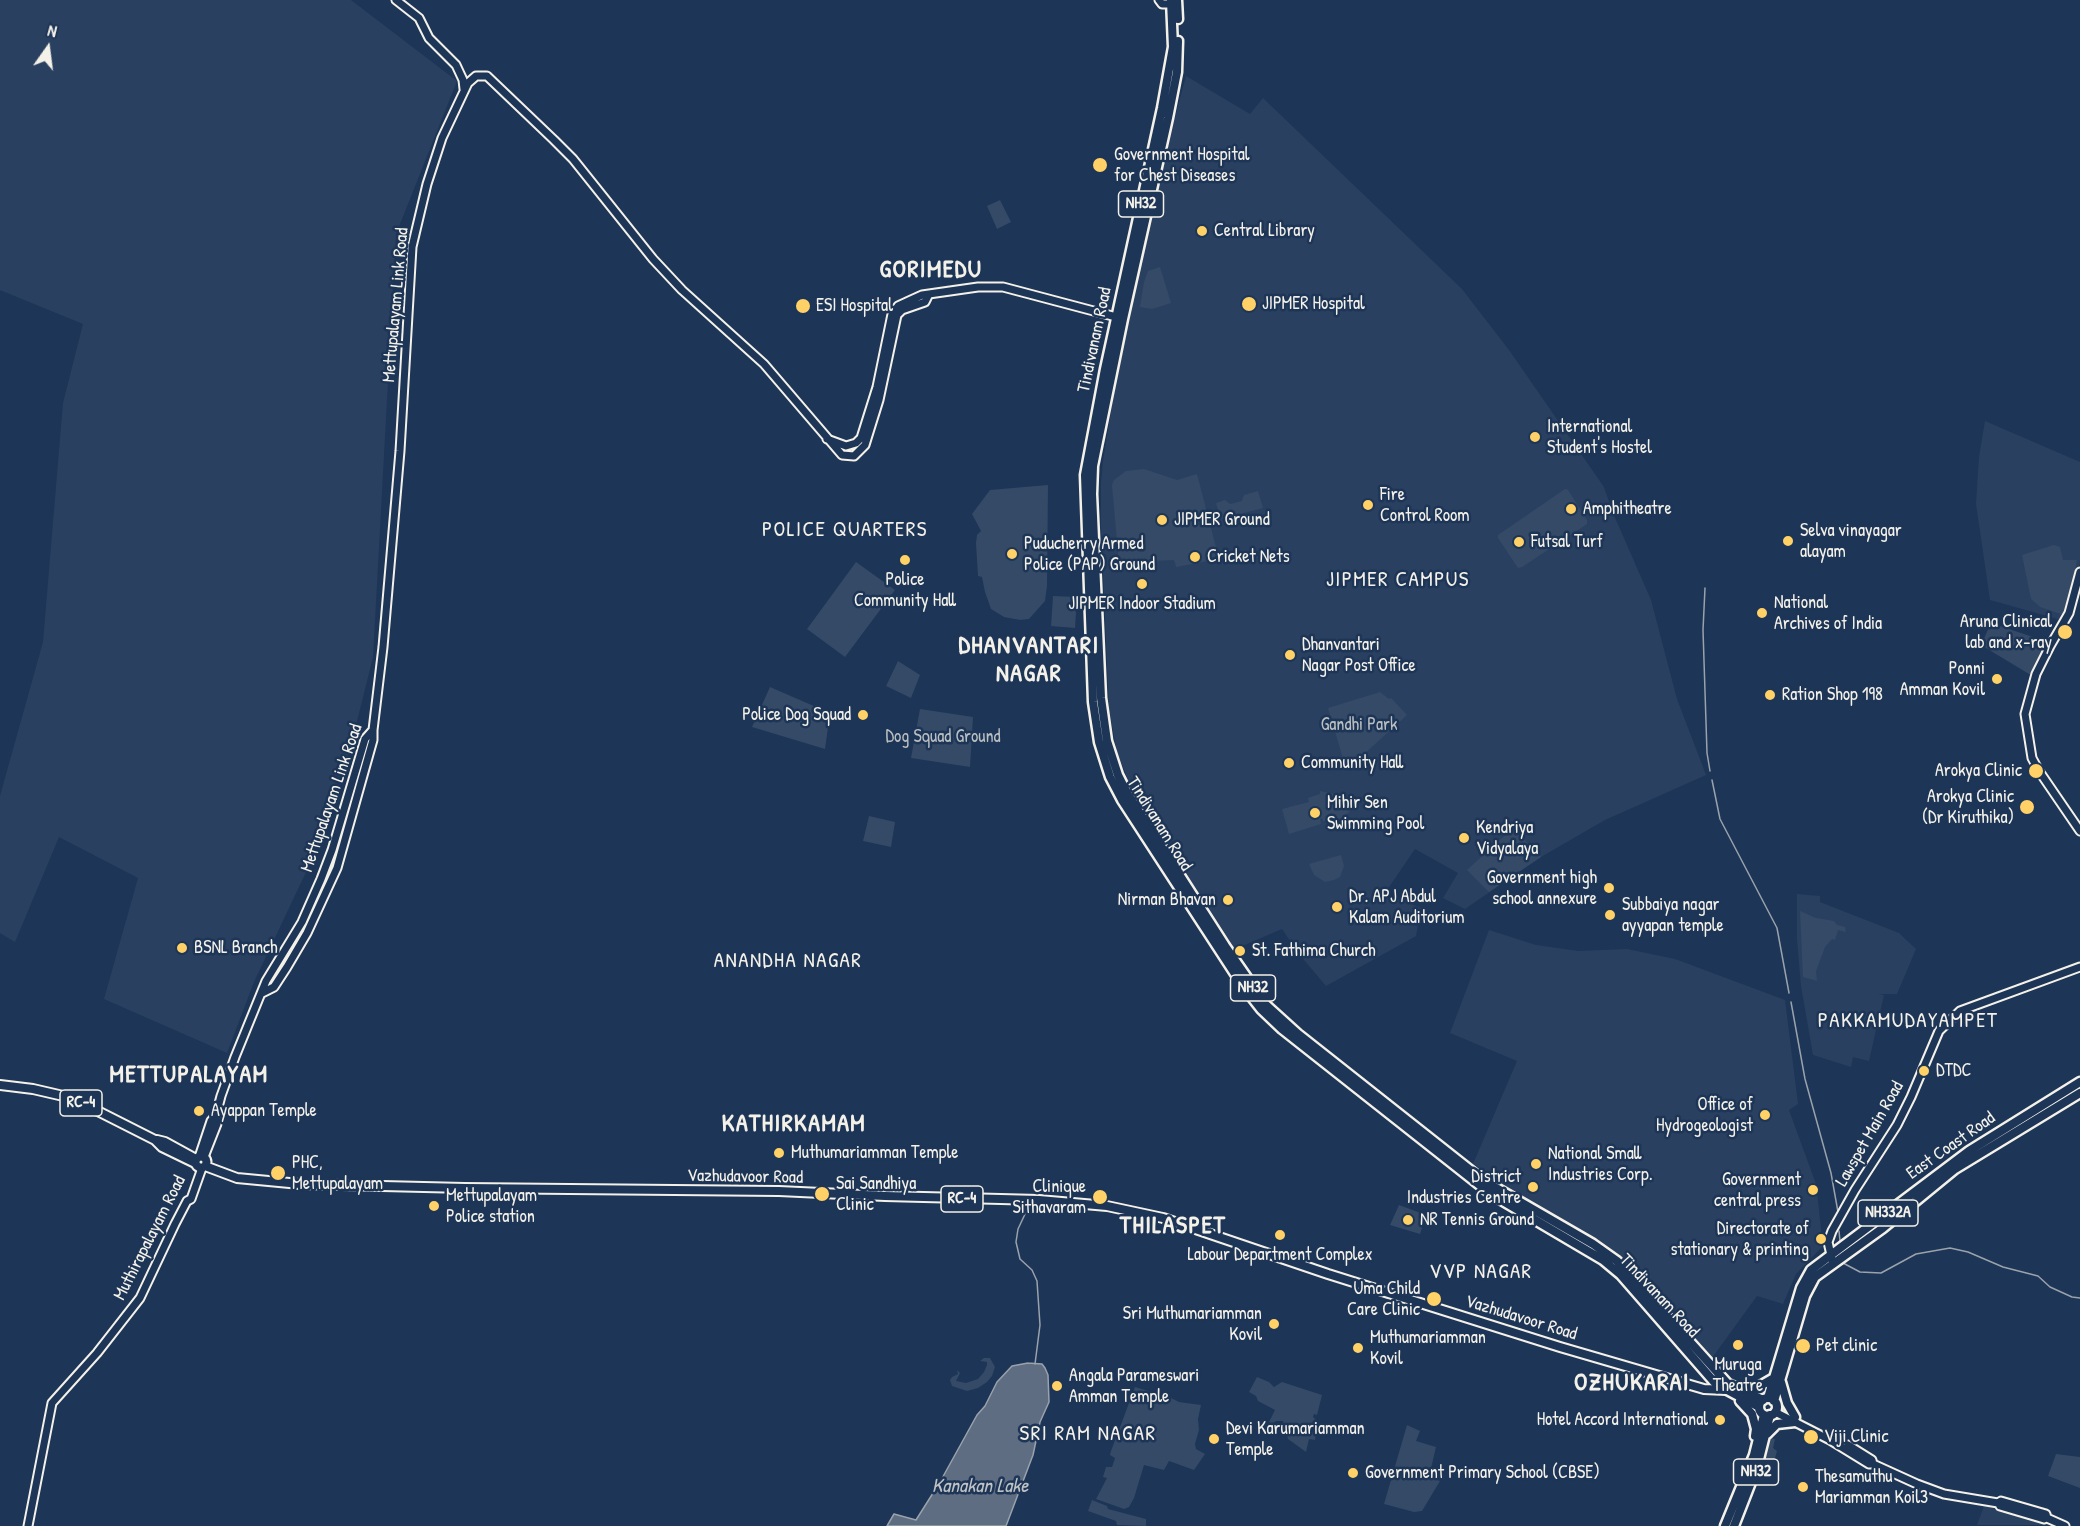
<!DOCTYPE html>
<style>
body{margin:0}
#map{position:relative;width:2080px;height:1526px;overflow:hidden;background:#1d3557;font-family:"Patrick Hand",sans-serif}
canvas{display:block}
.north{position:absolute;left:18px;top:18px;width:60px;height:60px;-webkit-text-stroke:4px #1d3557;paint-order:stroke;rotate:14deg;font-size:16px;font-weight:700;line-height:24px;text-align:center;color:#f4f1e8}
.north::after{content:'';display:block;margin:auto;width:21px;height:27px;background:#f4f1e8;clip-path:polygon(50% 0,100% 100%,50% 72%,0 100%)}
</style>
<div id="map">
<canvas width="2080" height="1526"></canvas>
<div class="north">N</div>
</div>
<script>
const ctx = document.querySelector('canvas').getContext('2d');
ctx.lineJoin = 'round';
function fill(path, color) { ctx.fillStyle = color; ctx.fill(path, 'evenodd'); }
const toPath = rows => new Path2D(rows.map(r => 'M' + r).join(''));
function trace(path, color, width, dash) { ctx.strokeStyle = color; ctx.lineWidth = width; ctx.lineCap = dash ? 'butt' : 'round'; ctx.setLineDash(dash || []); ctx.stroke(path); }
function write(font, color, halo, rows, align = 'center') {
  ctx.font = font + ' "Patrick Hand",sans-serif'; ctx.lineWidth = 5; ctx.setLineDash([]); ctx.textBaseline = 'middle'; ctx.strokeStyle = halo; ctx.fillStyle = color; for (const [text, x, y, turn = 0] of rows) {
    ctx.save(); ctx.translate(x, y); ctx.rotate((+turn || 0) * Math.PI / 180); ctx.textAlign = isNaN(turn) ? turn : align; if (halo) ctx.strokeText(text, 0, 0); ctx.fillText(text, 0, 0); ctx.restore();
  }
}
fill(toPath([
 [0,0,351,0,457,81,396,234,373,657,334,813,254,982,227,1053,104,999,138,878,59,837,15,942,0,933,0,796,43,642,63,403,83,324,0,290],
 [1186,76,1250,114,1263,98,1462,289,1509,350,1604,487,1613,513,1651,600,1677,699,1706,775,1605,820,1541,857,1465,909,1443,898,1458,873,1415,849,1385,893,1421,908,1416,936,1326,986,1299,954,1282,929,1233,950,1133,792,1117,752,1109,710,1101,526,1101,483,1103,461,1121,350,1172,129],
 [1985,421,2080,462,2080,563,2065,621,1990,600,1976,504,1979,457],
 [1797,894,1820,896,1820,902,1899,933,1916,949,1897,994,1878,994,1884,995,1869,1061,1853,1057,1851,1067,1813,1055,1801,986,1797,939],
 [1489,930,1536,945,1578,951,1627,949,1675,959,1785,1000,1798,1104,1789,1110,1816,1184,1823,1246,1796,1274,1783,1304,1757,1296,1712,1358,1636,1271,1592,1237,1530,1203,1473,1164,1517,1061,1450,1033],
 [1984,1506,1990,1507,2052,1525,1977,1525]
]), '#2a4060');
fill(toPath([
 [1000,200,1011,222,997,229,987,206],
 [1160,267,1171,303,1152,309,1140,307,1144,282,1148,271],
 [1144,469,1177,480,1197,474,1219,559,1176,567,1174,560,1119,563,1112,485,1114,480,1126,471],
 [1048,485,1047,586,1045,601,1029,619,1020,620,1004,617,991,609,985,592,982,577,978,576,976,543,977,535,981,531,972,514,990,490],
 [1565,489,1568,490,1587,520,1587,524,1522,567,1518,568,1498,538,1498,535],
 [1258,491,1263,508,1221,519,1216,503,1225,500,1230,504,1242,501,1244,495],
 [2054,545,2060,547,2063,560,2077,560,2070,596,2064,615,2040,607,2031,599,2022,555],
 [856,562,895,590,845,657,807,629],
 [1053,596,1077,597,1075,628,1051,626],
 [1991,623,2033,637,2047,647,2034,677,1981,645],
 [898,661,920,675,911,698,886,686],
 [770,687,830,713,825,749,752,727],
 [1380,692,1389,699,1391,698,1407,715,1352,765,1350,759,1344,762,1328,708],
 [920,709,973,717,970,767,911,758],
 [1320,791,1348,797,1356,806,1338,821,1323,821,1322,818,1320,819,1321,824,1289,834,1282,809,1309,802,1308,798,1320,794],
 [869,816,895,822,891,847,863,841],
 [1513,828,1541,857,1489,892,1467,870],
 [1341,855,1344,866,1340,877,1334,880,1325,882,1314,875,1309,864],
 [1800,911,1816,918,1834,921,1837,925,1845,927,1846,932,1838,930,1835,940,1832,939,1825,947,1816,971,1817,981,1803,977],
 [1399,1205,1426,1215,1420,1234,1390,1225],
 [984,1358,990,1358,995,1367,992,1376,987,1382,978,1388,967,1391,952,1386,950,1380,952,1377,958,1374,957,1370,960,1373,956,1381,966,1383,978,1379,984,1372,987,1365,987,1362,980,1361],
 [1257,1377,1269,1382,1274,1387,1282,1382,1322,1395,1317,1415,1314,1414,1313,1417,1317,1421,1312,1425,1311,1431,1316,1433,1315,1440,1309,1439,1306,1452,1288,1439,1283,1421,1276,1421,1272,1424,1269,1422,1275,1410,1258,1401,1256,1396,1249,1392],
 [1135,1387,1155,1393,1157,1391,1179,1402,1201,1405,1198,1419,1199,1430,1195,1444,1196,1449,1205,1454,1194,1470,1169,1461,1164,1470,1144,1465,1134,1498,1129,1507,1124,1509,1096,1499,1107,1478,1103,1477,1106,1467,1112,1467,1115,1458,1110,1455,1111,1451],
 [1407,1425,1420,1431,1416,1441,1436,1447,1429,1477,1440,1481,1422,1511,1414,1512,1384,1504],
 [1767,1437,1775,1439,1773,1448,1777,1451,1773,1465,1770,1465,1768,1474,1778,1478,1777,1481,1763,1477,1760,1484,1754,1481],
 [2056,1454,2080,1457,2080,1488,2048,1476],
 [1092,1500,1107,1506,1108,1509,1146,1519,1146,1526,1117,1525,1116,1521,1088,1511]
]), '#354a67');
const water = toPath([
 [1028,1363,1042,1364,1045,1368,1048,1375,1049,1402,1040,1422,1033,1455,1006,1526,887,1526,894,1514,916,1520,940,1482,977,1415,985,1406,997,1382,1012,1366,1028,1363]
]);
fill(water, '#5e6d82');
trace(water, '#9aa2ab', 1.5);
trace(toPath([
 [1705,588,1703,630,1707,753,1710,771],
 [1712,780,1720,819,1777,928,1789,993],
 [1791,1002,1805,1079,1831,1173,1838,1212],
 [1026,1212,1018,1229,1016,1242,1020,1259,1032,1270,1037,1281,1040,1325,1035,1364],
 [1839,1231,1840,1241],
 [1843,1263,1860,1272,1881,1273,1916,1254,1950,1248,1968,1252,2003,1267,2038,1276,2050,1287,2072,1297,2080,1298]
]), '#9aa2ab', 1.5);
const secondary = toPath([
 [396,0,419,18,429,38,456,65,463,80,464,89],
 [1159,0,1162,4,1171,4],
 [827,439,846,446,856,443,861,438,877,387,892,314,898,306,911,300,922,295,978,287,1003,287,1120,318],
 [2080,572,2069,613,2050,646,2036,674,2025,714,2032,758,2039,771,2080,831],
 [262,993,274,987,287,967,307,933,337,868,373,740,373,730],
 [199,1157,211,1121,216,1115],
 [204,1157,217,1124,216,1115,221,1096,235,1057,266,981,302,922,321,879,332,850,365,739,373,730,383,647,400,451,412,247,427,184,442,138,468,83,476,76,487,76,554,140,573,159,653,259,682,290,764,364,842,455,854,456,865,445,879,400,897,315,902,310,925,302,928,296],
 [1833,1264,1828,1242,1832,1231,1855,1190,1897,1125,1911,1097,1939,1031,1960,1011,2080,967],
 [1775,1412,1830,1440,1869,1464,1873,1464,1917,1484,1944,1494,1998,1503,2001,1501,2046,1514,2047,1518,2065,1526],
 [1848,1445,1872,1460,1873,1464],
 [1998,1503,2000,1506,2044,1519,2047,1518],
 [28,1526,52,1403,97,1353,140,1298,175,1224,187,1201,191,1199,202,1168]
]);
const primary = toPath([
 [0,1085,33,1089,72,1098,155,1140,162,1147,195,1163],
 [157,1140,165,1142,196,1159],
 '195.5 1162a5.5 5.5 0 1 1 11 0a5.5 5.5 0 1 1-11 0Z',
 [205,1166,237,1178,300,1184,465,1188,779,1191,885,1196,1039,1200,1107,1206,1163,1218,1328,1274,1560,1347,1704,1389,1726,1390]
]);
const highway = toPath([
 [1171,0,1173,47,1162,108,1105,369,1085,475,1093,702,1099,742,1110,777,1122,800,1243,986,1261,1009,1282,1029,1491,1194,1603,1260,1621,1275,1716,1384,1759,1407],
 [1177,0,1178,19],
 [1178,41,1177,72,1168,118,1123,319,1093,466,1092,494,1101,698,1107,741,1118,775,1127,793,1225,946,1266,1005,1298,1034,1484,1181,1593,1244,1617,1261,1728,1384,1763,1400],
 [1781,1382,1787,1403,1795,1417],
 [1742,1388,1755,1389,1774,1378],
 [1768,1398,1801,1288,1811,1270,1969,1151,2080,1082],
 '1759 1407a9 9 0 1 1 18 0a9 9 0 1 1-18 0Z',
 [1740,1401,1752,1414,1756,1429,1755,1436],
 [1774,1401,1805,1296,1815,1277,1883,1228,1955,1169,2080,1093],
 [1767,1434,1777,1424,1795,1422],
 [1725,1526,1754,1455,1764,1415],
 [1734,1526,1757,1467,1770,1415]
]);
trace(secondary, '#f4f1e8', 11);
trace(primary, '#f4f1e8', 12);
trace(highway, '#f4f1e8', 13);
trace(secondary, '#1d3557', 7);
trace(primary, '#1d3557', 8);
trace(highway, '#1d3557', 8);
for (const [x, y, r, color] of [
 [1100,165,8,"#ffd166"],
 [1202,231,6,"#ffd166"],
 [1249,304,8,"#ffd166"],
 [803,306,8,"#ffd166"],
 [1535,437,6,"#ffd166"],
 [1368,505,6,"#ffd166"],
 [1571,509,6,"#ffd166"],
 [1162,520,6,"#ffd166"],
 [1788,541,6,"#ffd166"],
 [1519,542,6,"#ffd166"],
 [1012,554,6,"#ffd166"],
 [1195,557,6,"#ffd166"],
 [905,560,6,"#ffd166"],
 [1142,584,6,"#ffd166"],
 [1762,613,6,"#ffd166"],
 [2065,632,8,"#ffd166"],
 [1290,655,6,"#ffd166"],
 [1997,679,6,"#ffd166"],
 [1770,695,6,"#ffd166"],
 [863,715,6,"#ffd166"],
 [1289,763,6,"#ffd166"],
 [2036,771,8,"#ffd166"],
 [2027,807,8,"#ffd166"],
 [1315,813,6,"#ffd166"],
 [1464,838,6,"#ffd166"],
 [1609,888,6,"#ffd166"],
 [1228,900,6,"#ffd166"],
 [1337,907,6,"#ffd166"],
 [1610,915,6,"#ffd166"],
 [182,948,6,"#ffd166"],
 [1240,951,6,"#ffd166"],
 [1924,1071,6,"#ffd166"],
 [199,1111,6,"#ffd166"],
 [1765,1115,6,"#ffd166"],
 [779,1153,6,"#ffd166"],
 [1536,1164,6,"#ffd166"],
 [278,1173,8,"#ffd166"],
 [1533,1187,6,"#ffd166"],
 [1813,1190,6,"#ffd166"],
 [822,1194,8,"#ffd166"],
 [1100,1197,8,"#ffd166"],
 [434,1206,6,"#ffd166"],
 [1408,1220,6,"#ffd166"],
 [1280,1235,6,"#ffd166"],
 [1821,1239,6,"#ffd166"],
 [1434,1299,8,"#ffd166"],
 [1274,1324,6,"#ffd166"],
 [1738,1345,6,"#ffd166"],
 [1803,1346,8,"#ffd166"],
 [1358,1348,6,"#ffd166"],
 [1057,1386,6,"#ffd166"],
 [1720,1420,6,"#ffd166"],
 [1811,1437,8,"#ffd166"],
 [1214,1439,6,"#ffd166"],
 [1353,1473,6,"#ffd166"],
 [1803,1487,6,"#ffd166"]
]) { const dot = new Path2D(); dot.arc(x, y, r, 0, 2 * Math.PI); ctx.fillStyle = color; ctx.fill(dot); trace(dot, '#1d3557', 2); }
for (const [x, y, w] of [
 [1141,204,45],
 [1253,988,45],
 [81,1103,42],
 [962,1199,42],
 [1888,1213,60],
 [1756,1472,45]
]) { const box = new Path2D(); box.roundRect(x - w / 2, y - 13, w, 26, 4.5); ctx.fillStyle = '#1d3557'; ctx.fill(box); trace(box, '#f4f1e8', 1.5); }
write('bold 16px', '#f4f1e8', null, [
 ["NH32",1141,204],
 ["NH32",1253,988],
 ["RC-4",81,1103],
 ["RC-4",962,1199],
 ["NH332A",1888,1213],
 ["NH32",1756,1472]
]);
write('18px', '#f4f1e8', '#1d3557', [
 ["Government Hospital",1114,155],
 ["for Chest Diseases",1114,176],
 ["Central Library",1214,231],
 ["JIPMER Hospital",1262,304],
 ["ESI Hospital",816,306],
 ["International",1547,427],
 ["Student's Hostel",1547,448],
 ["Fire",1380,495],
 ["Control Room",1380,516],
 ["Amphitheatre",1583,509],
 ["JIPMER Ground",1174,520],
 ["Selva vinayagar",1800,531],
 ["alayam",1800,552],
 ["Futsal Turf",1531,542],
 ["Puducherry Armed",1024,544],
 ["Police (PAP) Ground",1024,565],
 ["Cricket Nets",1207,557],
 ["Police",905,580,"center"],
 ["Community Hall",905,601,"center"],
 ["National",1774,603],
 ["Archives of India",1774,624],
 ["JIPMER Indoor Stadium",1142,604,"center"],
 ["Aruna Clinical",2052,622,"right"],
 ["lab and x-ray",2052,643,"right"],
 ["Dhanvantari",1302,645],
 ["Nagar Post Office",1302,666],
 ["Ponni",1985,669,"right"],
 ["Amman Kovil",1985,690,"right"],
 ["Ration Shop 198",1782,695],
 ["Police Dog Squad",851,715,"right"],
 ["Community Hall",1301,763],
 ["Arokya Clinic",2022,771,"right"],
 ["Arokya Clinic",2014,797,"right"],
 ["(Dr Kiruthika)",2014,818,"right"],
 ["Mihir Sen",1327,803],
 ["Swimming Pool",1327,824],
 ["Kendriya",1476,828],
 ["Vidyalaya",1476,849],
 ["Government high",1597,878,"right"],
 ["school annexure",1597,899,"right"],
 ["Dr. APJ Abdul",1349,897],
 ["Kalam Auditorium",1349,918],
 ["Nirman Bhavan",1216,900,"right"],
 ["Subbaiya nagar",1622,905],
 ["ayyapan temple",1622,926],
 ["BSNL Branch",194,948],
 ["St. Fathima Church",1252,951],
 ["DTDC",1936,1071],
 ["Office of",1753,1105,"right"],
 ["Hydrogeologist",1753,1126,"right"],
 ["Ayappan Temple",211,1111],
 ["Muthumariamman Temple",791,1153],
 ["National Small",1548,1154],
 ["Industries Corp.",1548,1175],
 ["PHC,",292,1163],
 ["Mettupalayam",292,1184],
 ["District",1521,1177,"right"],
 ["Industries Centre",1521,1198,"right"],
 ["Government",1801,1180,"right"],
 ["central press",1801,1201,"right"],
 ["Sai Sandhiya",836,1184],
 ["Clinic",836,1205],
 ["Clinique",1086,1187,"right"],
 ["Sithavaram",1086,1208,"right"],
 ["Mettupalayam",446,1196],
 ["Police station",446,1217],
 ["NR Tennis Ground",1420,1220],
 ["Directorate of",1809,1229,"right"],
 ["stationary & printing",1809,1250,"right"],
 ["Labour Department Complex",1280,1255,"center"],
 ["Uma Child",1420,1289,"right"],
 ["Care Clinic",1420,1310,"right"],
 ["Sri Muthumariamman",1262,1314,"right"],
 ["Kovil",1262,1335,"right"],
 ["Muthumariamman",1370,1338],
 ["Kovil",1370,1359],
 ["Pet clinic",1816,1346],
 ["Muruga",1738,1365,"center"],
 ["Theatre",1738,1386,"center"],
 ["Angala Parameswari",1069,1376],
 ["Amman Temple",1069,1397],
 ["Hotel Accord International",1708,1420,"right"],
 ["Devi Karumariamman",1226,1429],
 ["Temple",1226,1450],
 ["Viji Clinic",1824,1437],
 ["Government Primary School (CBSE)",1365,1473],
 ["Thesamuthu",1815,1477],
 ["Mariamman Koil3",1815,1498]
], 'left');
write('18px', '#f4f1e8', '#1d3557', [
 ["Mettupalayam Link Road",396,305,-85],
 ["Tindivanam Road",1095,340,-78],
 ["Mettupalayam Link Road",332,798,-71],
 ["Tindivanam Road",1159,824,58],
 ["Lawspet Main Road",1870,1134,-60],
 ["East Coast Road",1951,1146,-35],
 ["Vazhudavoor Road",745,1177,1],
 ["Muthirapalayam Road",150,1238,-63],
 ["Tindivanam Road",1659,1296,47],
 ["Vazhudavoor Road",1521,1318,17]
]);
write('18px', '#bbbfc1', '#1d3557', [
 ["Gandhi Park",1359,725],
 ["Dog Squad Ground",943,737]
]);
write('italic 20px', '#c0c3c4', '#1d3557', [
 ["Kanakan Lake",980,1487]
]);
ctx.letterSpacing = '1.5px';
write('21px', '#f4f1e8', '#1d3557', [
 ["POLICE QUARTERS",845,530],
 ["JIPMER CAMPUS",1398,580],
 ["ANANDHA NAGAR",788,961],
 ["PAKKAMUDAYAMPET",1908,1021],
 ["VVP NAGAR",1481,1272],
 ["SRI RAM NAGAR",1088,1434]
]);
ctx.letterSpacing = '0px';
ctx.letterSpacing = '1.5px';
write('bold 24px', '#f4f1e8', '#1d3557', [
 ["GORIMEDU",931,271],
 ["DHANVANTARI",1029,647],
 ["NAGAR",1029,675],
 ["METTUPALAYAM",189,1076],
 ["KATHIRKAMAM",794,1125],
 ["THILASPET",1173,1227],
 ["OZHUKARAI",1632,1384]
]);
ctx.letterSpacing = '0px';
</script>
